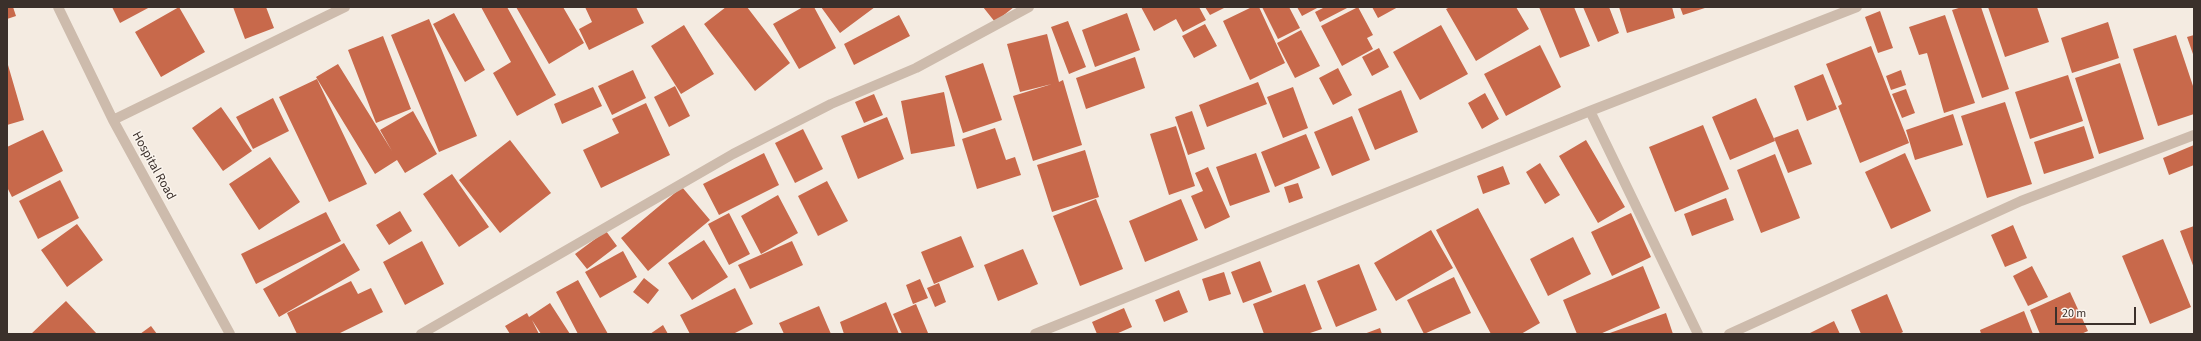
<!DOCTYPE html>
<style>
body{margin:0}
#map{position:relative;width:2201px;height:341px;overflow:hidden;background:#f4ebe1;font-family:"Source Sans 3",sans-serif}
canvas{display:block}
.frame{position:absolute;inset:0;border:8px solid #3b302b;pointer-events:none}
.scale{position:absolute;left:2055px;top:307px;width:81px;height:18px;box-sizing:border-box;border:2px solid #3b302b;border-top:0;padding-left:5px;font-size:12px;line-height:14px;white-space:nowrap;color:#3b302b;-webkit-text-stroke:3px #fbf5ee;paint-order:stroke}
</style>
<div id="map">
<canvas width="2201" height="341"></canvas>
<div class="frame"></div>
<div class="scale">20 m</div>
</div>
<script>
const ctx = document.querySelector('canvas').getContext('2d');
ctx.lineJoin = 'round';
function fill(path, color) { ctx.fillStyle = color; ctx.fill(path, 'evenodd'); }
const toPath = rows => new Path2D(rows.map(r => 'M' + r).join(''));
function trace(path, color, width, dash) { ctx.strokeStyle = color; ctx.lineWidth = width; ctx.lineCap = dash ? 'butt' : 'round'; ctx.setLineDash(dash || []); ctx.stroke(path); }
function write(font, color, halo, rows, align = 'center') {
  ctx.font = font + ' "Source Sans 3",sans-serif'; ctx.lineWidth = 3; ctx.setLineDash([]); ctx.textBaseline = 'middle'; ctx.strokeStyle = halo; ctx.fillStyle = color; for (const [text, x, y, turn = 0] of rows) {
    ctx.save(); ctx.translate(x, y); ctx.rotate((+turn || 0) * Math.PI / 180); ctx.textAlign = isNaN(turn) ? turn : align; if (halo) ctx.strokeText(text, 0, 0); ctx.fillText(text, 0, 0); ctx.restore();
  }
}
fill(toPath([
 [7,7,13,7,16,16,7,19],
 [112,7,150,7,120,23],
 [179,7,205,52,161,77,135,32],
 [233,7,266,7,274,28,245,39],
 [481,7,507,7,556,95,517,116,493,73,511,62],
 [516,7,563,7,584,43,549,64],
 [585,7,636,7,644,23,589,50,579,29,592,22],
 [726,7,747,7,790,63,755,91,704,24],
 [803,7,814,7,836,48,799,69,773,24],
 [821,7,875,7,840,33],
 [983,7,1014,7,995,22],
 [1141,7,1199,7,1206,20,1183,32,1176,19,1154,31],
 [1205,7,1226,7,1210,15],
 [1252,7,1259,7,1285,63,1250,80,1223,21],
 [1262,7,1289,7,1300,28,1278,39],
 [1297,7,1319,7,1302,16],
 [1325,7,1349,7,1320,22,1315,12],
 [1358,7,1373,35,1367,38,1373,49,1342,66,1321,26],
 [1372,7,1398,7,1378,18],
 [1450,7,1516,7,1529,29,1476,61,1446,9],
 [1539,7,1574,7,1590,46,1560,58],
 [1583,7,1609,7,1619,33,1598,42],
 [1619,7,1672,7,1675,18,1627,33],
 [1680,7,1708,7,1683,15],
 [1962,7,1981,7,2009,89,1982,98,1952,10],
 [1988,7,2037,7,2049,42,2005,57],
 [1880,11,1893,48,1878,53,1865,17],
 [454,13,485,70,465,82,433,24],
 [1127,13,1140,50,1095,67,1082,30],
 [899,15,910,36,854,65,844,44],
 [1945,15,1975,103,1944,113,1927,53,1919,55,1909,27],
 [429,19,477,136,439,152,391,35],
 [1068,21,1086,67,1069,74,1051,27],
 [2108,22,2119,58,2072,73,2061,38],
 [1205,24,1217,46,1194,58,1182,36],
 [684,25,714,74,681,94,651,46],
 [1441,25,1468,74,1420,100,1393,52],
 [1301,30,1320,66,1295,78,1277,43],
 [1047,34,1059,82,1063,80,1082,145,1033,161,1013,96,1052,84,1020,92,1007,44],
 [2176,35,2194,89,2194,114,2158,126,2133,49],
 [2194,35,2194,57,2187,37],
 [383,36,411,109,376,123,348,50],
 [1540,45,1561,87,1506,116,1484,74],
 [1871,46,1909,143,1860,163,1838,106,1842,104,1826,64],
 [1379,48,1389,67,1372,76,1362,57],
 [1135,57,1145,88,1086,109,1076,78],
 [983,63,1002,120,963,133,945,76],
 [2120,63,2144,139,2099,154,2075,78],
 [338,64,392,151,380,130,413,111,437,154,405,173,397,160,375,174,316,77],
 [8,65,24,120,7,125,7,66],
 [1338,68,1352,95,1333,105,1319,78],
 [633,70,646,98,612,115,598,86],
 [1901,70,1906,85,1891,90,1886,76],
 [1823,74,1837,109,1807,121,1794,86],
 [2068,75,2083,121,2030,139,2015,92],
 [317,79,367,184,329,202,279,97],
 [1258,82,1267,104,1207,127,1199,105],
 [675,86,690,116,669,127,654,97],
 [593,87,602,106,562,124,554,104],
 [1293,87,1308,128,1283,138,1267,97],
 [1906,89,1915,113,1902,118,1892,94],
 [1401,90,1418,132,1375,150,1358,109],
 [944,92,955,146,911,154,901,101],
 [1485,93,1499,119,1482,129,1468,103],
 [874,94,883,115,864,123,855,102],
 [273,98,289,131,253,149,236,117],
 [1756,98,1775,141,1730,160,1712,117],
 [2005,102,2032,184,1987,198,1961,116],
 [646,103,670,155,601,188,583,150,619,133,612,119],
 [221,107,252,151,223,171,192,128],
 [1192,111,1205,149,1188,155,1175,117],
 [1953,114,1963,145,1915,160,1906,130],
 [1352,116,1370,160,1332,176,1314,132],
 [887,117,904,159,858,179,841,136],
 [1703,125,1729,189,1675,212,1649,147],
 [1176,126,1195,186,1169,195,1150,134],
 [2084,126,2094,158,2044,174,2034,142],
 [995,128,1006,160,1015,157,1021,175,977,189,962,139],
 [803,129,823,169,795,183,775,143],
 [1798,129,1812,164,1788,173,1774,138],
 [43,130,63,171,12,197,7,187,7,147],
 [1306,134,1320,168,1275,187,1261,152],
 [510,140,551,193,500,233,459,180],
 [1586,140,1625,207,1598,223,1559,156],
 [2194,145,2194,165,2169,175,2163,158],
 [1085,150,1099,197,1052,212,1037,165],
 [764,153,779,185,719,215,703,184],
 [1256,153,1270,192,1230,206,1216,167],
 [1905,153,1931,211,1891,229,1865,172],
 [1775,154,1800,218,1761,233,1737,170],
 [270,157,300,202,259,230,229,184],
 [1540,163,1560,195,1545,204,1526,172],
 [1503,166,1510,184,1483,194,1477,176],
 [1208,167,1230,217,1205,229,1191,196,1203,191,1195,173],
 [452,174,489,227,459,247,423,194],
 [60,180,79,218,38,239,19,201],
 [827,181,848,221,818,236,798,196],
 [1298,183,1303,198,1289,203,1284,187],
 [682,187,710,220,648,271,621,238],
 [778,195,798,233,761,254,741,216],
 [1726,198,1734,220,1692,236,1684,214],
 [1096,199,1123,269,1080,286,1053,216],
 [1181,199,1198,240,1145,262,1129,221],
 [1478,208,1540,323,1521,334,1491,334,1436,230],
 [400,211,412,231,389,245,376,225],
 [326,212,341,241,256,284,241,254],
 [729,213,750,254,729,265,708,224],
 [1631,213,1651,257,1612,276,1591,232],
 [77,224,103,260,67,287,41,250],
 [2013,225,2027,258,2005,267,1991,235],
 [2194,226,2194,268,2180,231],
 [1431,230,1453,268,1396,301,1374,263],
 [606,231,617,246,587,269,575,254],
 [961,236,974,267,934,284,921,252],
 [1573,237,1591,274,1548,296,1530,259],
 [2163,239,2191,307,2150,324,2122,256],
 [704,240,728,277,692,300,668,263],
 [422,241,444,284,405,305,383,262],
 [792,241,803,265,750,289,738,265],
 [344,243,360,270,279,317,263,289],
 [1023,249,1038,284,998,301,984,265],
 [623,251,637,277,600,298,585,272],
 [1260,261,1272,292,1243,303,1231,272],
 [1359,264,1377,310,1336,327,1317,281],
 [1643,266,1660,308,1600,334,1577,334,1563,300],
 [2032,266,2048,297,2028,306,2013,276],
 [1224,272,1231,294,1209,301,1202,279],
 [1454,277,1471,313,1424,334,1407,300],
 [644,278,659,290,648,304,633,292],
 [920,279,928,298,913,304,906,285],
 [578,280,599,318,608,334,578,334,556,292],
 [351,281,358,294,371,288,383,312,338,334,297,334,287,313],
 [939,283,946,302,935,307,927,288],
 [1305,284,1322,329,1307,334,1264,334,1253,304],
 [735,288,753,324,733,334,690,334,680,315],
 [1179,290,1188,312,1164,322,1155,300],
 [2070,292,2088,331,2081,334,2040,334,2030,310],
 [1887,294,1903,332,1899,334,1861,334,1851,310],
 [66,301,97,334,31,334,51,315],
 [886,302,899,334,844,334,840,322],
 [550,303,570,334,541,334,532,320,539,334,510,334,505,326,527,313,529,317],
 [916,304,928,333,902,334,893,314],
 [819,306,831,334,784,334,779,323],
 [1124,308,1132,327,1116,334,1097,334,1092,322],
 [2024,311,2033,334,1981,334,1980,330],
 [1666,313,1673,334,1607,334],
 [1834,321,1840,334,1808,334],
 [663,325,668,334,650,334],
 [151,326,157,334,140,334],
 [1380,328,1382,334,1364,334]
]), '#c8694b');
trace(toPath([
 [58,7,113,120,230,334],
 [1590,111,1698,334],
 [113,120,345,7],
 [421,334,733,154,831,104,916,68,1029,7],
 [1035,334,1590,111,1857,7],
 [1729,334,2021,201,2194,135]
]), '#cdbbac', 10);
write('13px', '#3b302b', '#fbf5ee', [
 ["Hospital Road",153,166,61]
]);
</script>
